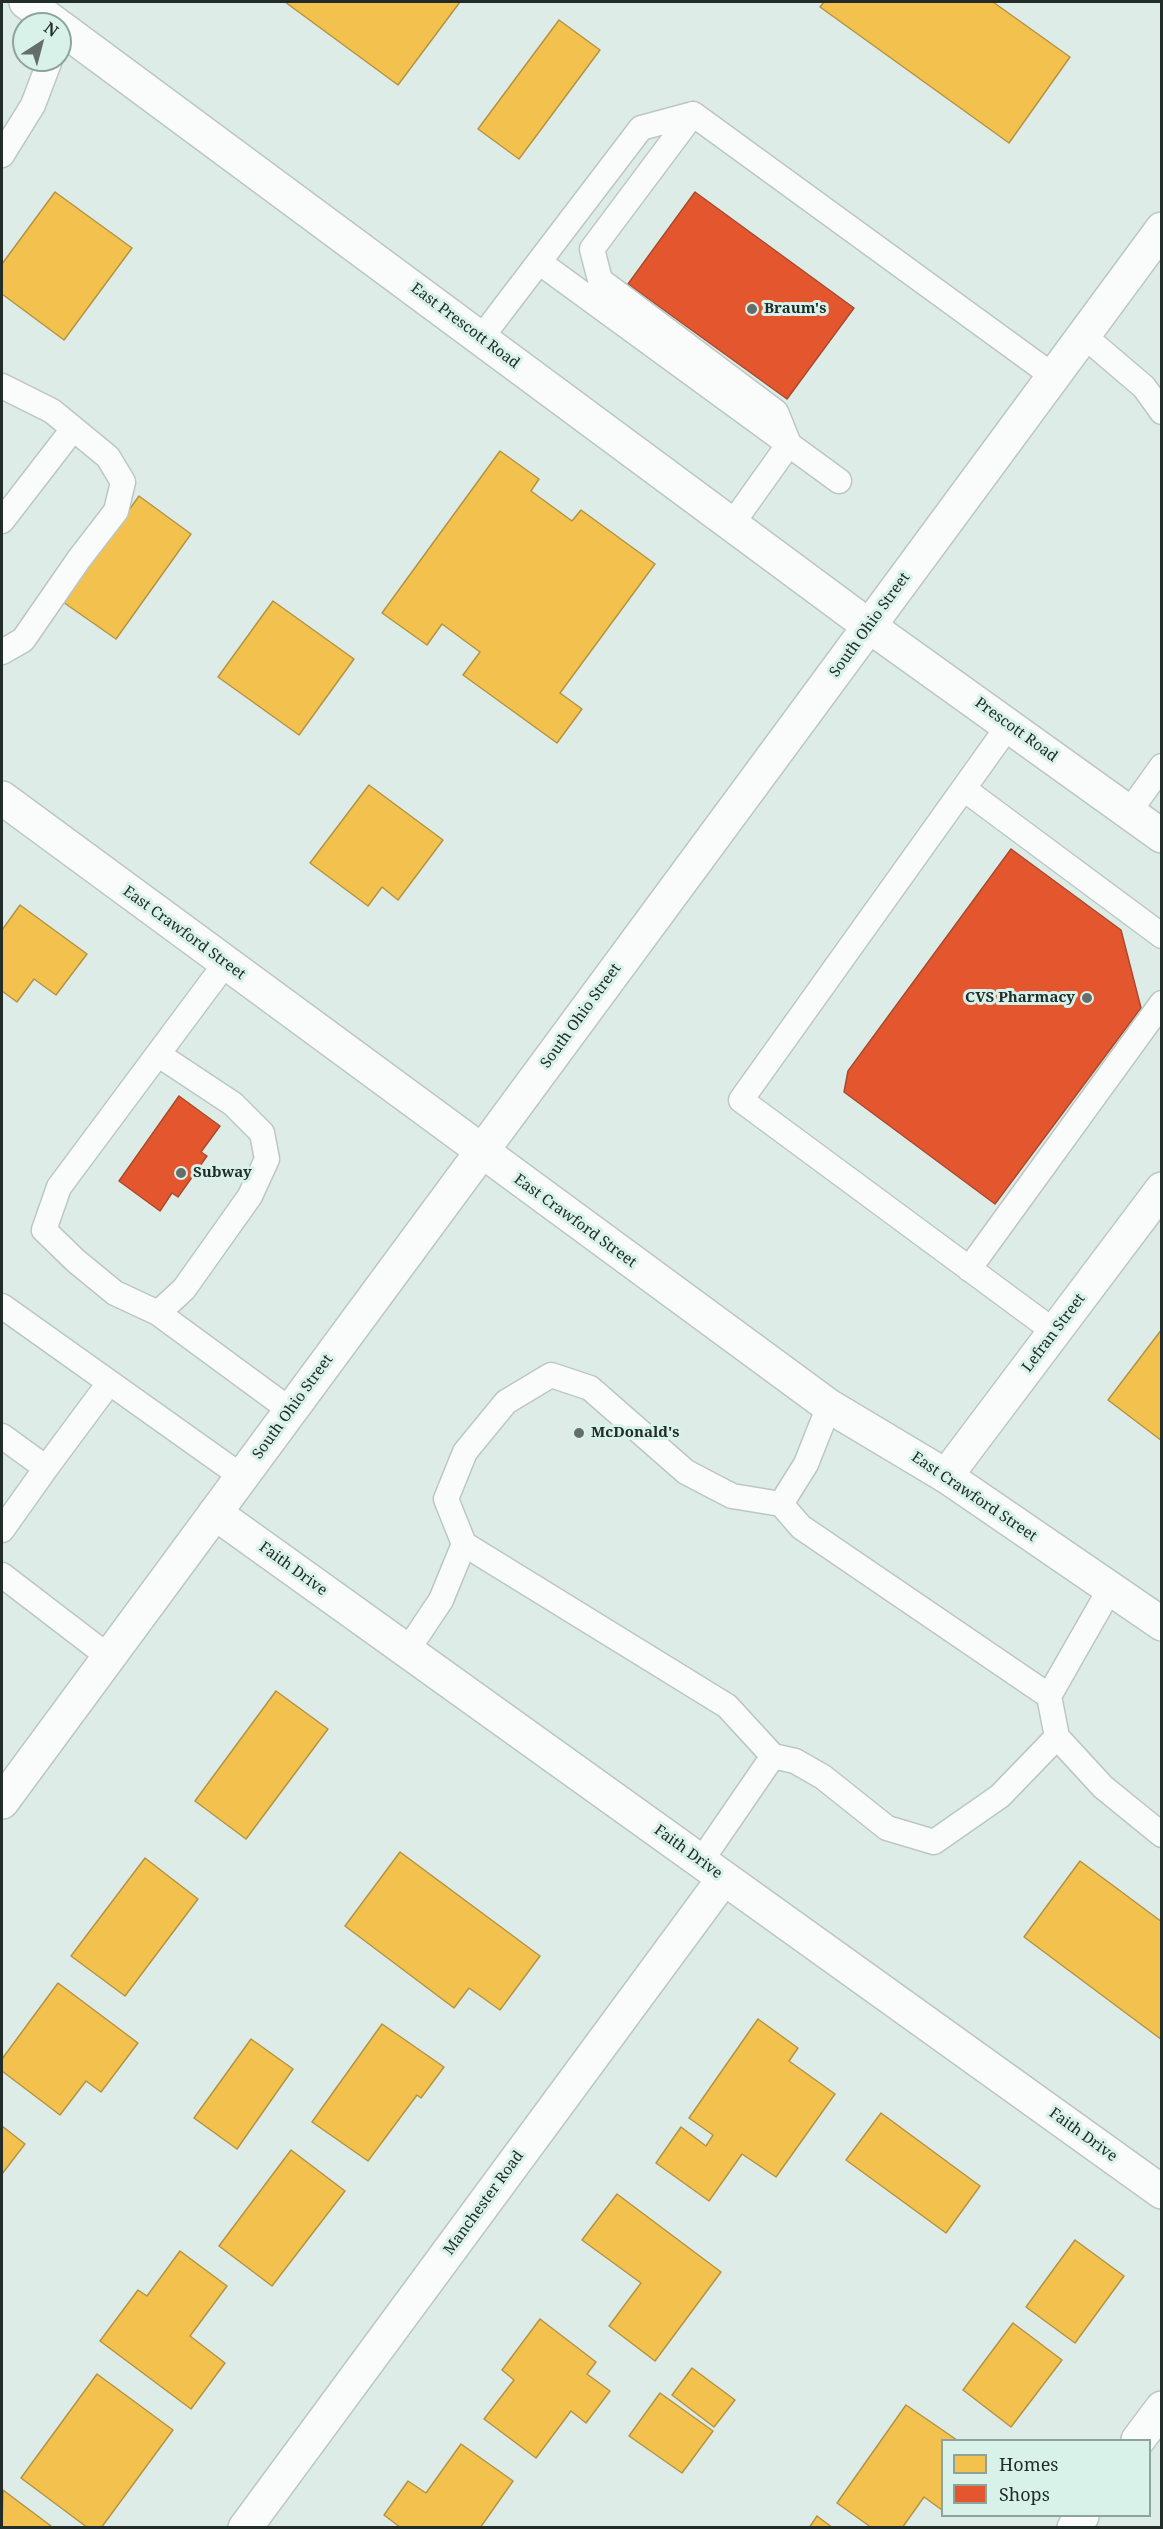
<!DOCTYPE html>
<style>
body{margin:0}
#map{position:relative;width:1163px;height:2529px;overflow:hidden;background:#deece8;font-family:"Noto Serif",serif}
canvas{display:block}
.frame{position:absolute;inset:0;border:3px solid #222c29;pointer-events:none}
.legend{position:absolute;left:941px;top:2439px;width:210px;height:78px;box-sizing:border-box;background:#d8f2ea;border:2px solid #8fa39d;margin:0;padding:8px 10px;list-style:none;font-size:18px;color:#222c29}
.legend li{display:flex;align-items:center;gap:12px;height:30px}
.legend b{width:30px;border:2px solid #8fa39d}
.north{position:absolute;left:12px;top:12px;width:60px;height:60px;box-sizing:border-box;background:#d8f2ea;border:2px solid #8fa39d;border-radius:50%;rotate:36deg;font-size:16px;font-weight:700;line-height:24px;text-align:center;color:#222c29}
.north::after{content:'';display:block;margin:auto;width:21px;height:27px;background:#646f6c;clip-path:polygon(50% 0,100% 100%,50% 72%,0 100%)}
</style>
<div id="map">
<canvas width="1163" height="2529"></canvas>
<div class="frame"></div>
<ul class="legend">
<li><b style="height:16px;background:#f2c14e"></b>Homes</li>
<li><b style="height:16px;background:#e4572e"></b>Shops</li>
</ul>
<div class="north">N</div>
</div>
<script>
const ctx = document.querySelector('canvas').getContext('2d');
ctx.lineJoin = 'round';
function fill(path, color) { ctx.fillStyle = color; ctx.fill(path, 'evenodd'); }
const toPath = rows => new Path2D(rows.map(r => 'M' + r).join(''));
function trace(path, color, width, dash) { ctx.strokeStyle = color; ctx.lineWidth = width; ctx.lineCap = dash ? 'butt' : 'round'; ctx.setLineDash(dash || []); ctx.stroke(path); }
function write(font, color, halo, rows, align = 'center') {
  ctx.font = font + ' "Noto Serif",serif'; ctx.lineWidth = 6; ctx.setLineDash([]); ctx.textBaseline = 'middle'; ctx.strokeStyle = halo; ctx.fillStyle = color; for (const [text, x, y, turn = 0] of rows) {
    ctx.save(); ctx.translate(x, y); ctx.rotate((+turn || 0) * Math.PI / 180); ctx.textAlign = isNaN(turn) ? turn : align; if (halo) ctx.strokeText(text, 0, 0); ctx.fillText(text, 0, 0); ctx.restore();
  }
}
const homes = toPath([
 [285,2,460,2,398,85,285,2],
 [824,2,993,2,1070,57,1009,143,820,7,824,2],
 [559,20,600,50,519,159,478,129,559,20],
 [55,192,132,248,64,340,2,294,2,264,55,192],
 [500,451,539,479,531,491,572,521,581,510,655,564,560,693,582,709,557,743,463,675,480,652,442,624,427,645,382,613,500,451],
 [139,496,191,534,116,639,63,602,139,496],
 [273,601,354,659,299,735,218,677,273,601],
 [369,785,443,840,398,900,382,887,368,906,310,863,369,785],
 [20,905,87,954,56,995,34,979,17,1002,2,991,2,930,20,905],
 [1162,1329,1162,1441,1108,1400,1162,1329],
 [276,1691,328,1729,246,1839,195,1801,276,1691],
 [400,1852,540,1956,500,2010,469,1988,454,2008,345,1926,400,1852],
 [145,1858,198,1899,125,1996,71,1956,145,1858],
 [1080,1861,1162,1922,1162,2040,1024,1937,1080,1861],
 [58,1983,138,2043,101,2092,86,2081,60,2115,2,2071,2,2059,58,1983],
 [758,2019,798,2048,789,2061,835,2094,776,2177,742,2154,709,2201,656,2163,681,2127,706,2146,713,2135,689,2118,758,2019],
 [382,2024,444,2067,421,2098,417,2095,368,2161,312,2122,382,2024],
 [251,2039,293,2069,237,2149,194,2118,251,2039],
 [881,2113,980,2186,946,2233,846,2160,881,2113],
 [2,2126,25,2144,2,2174,2,2126],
 [291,2150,345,2191,272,2286,219,2246,291,2150],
 [617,2194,721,2272,655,2361,609,2326,641,2283,582,2240,617,2194],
 [1075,2240,1124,2276,1075,2343,1026,2307,1075,2240],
 [180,2251,227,2286,190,2336,225,2363,191,2409,100,2341,138,2290,147,2296,180,2251],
 [540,2319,596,2362,587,2374,610,2391,586,2423,571,2411,536,2458,484,2419,514,2380,502,2370,540,2319],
 [1013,2323,1062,2360,1011,2427,963,2390,1013,2323],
 [692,2368,735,2400,714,2427,672,2395,692,2368],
 [97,2374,173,2430,101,2528,88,2528,21,2478,97,2374],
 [660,2393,713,2431,682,2473,629,2436,660,2393],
 [906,2405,957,2440,942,2440,942,2510,924,2497,902,2528,872,2528,837,2503,906,2405],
 [461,2444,513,2481,480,2528,401,2528,384,2515,408,2481,426,2493,461,2444],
 [3,2490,51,2526,50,2528,2,2528,3,2490],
 [817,2516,833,2528,809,2528,817,2516]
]);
fill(homes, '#f2c14e');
trace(homes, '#b49443', 1.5);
const shops = toPath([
 [695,192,854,308,787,399,628,284,695,192],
 [1011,849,1121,930,1141,1008,995,1204,844,1092,848,1071,1011,849],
 [179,1096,220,1126,201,1152,207,1156,178,1197,172,1193,160,1211,119,1181,179,1096]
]);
fill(shops, '#e4572e');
trace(shops, '#aa4a2c', 1.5);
const lane = toPath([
 [693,114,592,249,600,280,776,412,789,444],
 [2,155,33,105,50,60],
 [539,262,839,481],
 [1083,335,1144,387,1162,412],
 [481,338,641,128,693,114,1053,376],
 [2,521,73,429],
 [732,524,789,444],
 [2,652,23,640,79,559,116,511,123,482,108,457,52,411,2,386],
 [1009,725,741,1100,1055,1332],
 [964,789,1162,936],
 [1129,812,1162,766],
 [159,1055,233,1104,262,1133,267,1159,250,1196,184,1289,158,1313,115,1293,76,1261,44,1230,59,1187,225,964],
 [969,1269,1162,1003],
 [2,1306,241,1476],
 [158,1313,290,1410],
 [829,1406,806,1464,781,1504,801,1527,1049,1696],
 [2,1436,46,1468,109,1383],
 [2,1530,46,1468],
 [2,1575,109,1657],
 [1110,1589,1049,1696,1057,1737,1103,1787,1162,1835],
 [407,1651,441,1600,464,1544],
 [773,1756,727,1706,464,1544,446,1499,465,1452,506,1402,551,1375,590,1388,686,1472,732,1496,781,1504],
 [701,1861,773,1756,795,1761,823,1777,887,1828,934,1842,1000,1796,1057,1737]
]);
const street = toPath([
 [26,2,56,24],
 [60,27,869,626,1162,836],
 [946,1476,1162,1189],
 [215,1513,1162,2192],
 [1138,2440,1162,2408],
 [245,2528,724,1878],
 [1074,2528,1082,2516]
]);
const secondary = toPath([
 [2,798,829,1406,946,1476,1162,1624],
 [2,1802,1162,229]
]);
trace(lane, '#bcc7c4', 27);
trace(street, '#bcc7c4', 36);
trace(secondary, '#bcc7c4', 36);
trace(lane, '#fafcfc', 24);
trace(street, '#fafcfc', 33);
trace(secondary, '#fafcfc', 33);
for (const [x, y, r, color] of [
 [752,309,6,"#646f6c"],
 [1087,998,6,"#646f6c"],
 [181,1173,6,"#646f6c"],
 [579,1433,6,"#646f6c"]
]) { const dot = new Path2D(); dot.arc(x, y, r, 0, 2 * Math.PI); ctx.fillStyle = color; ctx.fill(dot); trace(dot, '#d8f2ea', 2); }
write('bold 15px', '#222c29', '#d8f2ea', [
 ["Braum's",764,309],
 ["CVS Pharmacy",1075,998,"right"],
 ["Subway",193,1173],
 ["McDonald's",591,1433]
], 'left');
write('15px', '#222c29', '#d8f2ea', [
 ["East Prescott Road",465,326,37],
 ["South Ohio Street",870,625,-54],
 ["Prescott Road",1016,730,36],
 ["East Crawford Street",184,933,36],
 ["South Ohio Street",581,1016,-54],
 ["East Crawford Street",575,1221,36],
 ["Lefran Street",1054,1333,-53],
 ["South Ohio Street",293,1407,-54],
 ["East Crawford Street",974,1497,34],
 ["Faith Drive",293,1569,36],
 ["Faith Drive",688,1852,36],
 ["Faith Drive",1083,2135,36],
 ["Manchester Road",484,2203,-54]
]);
</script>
